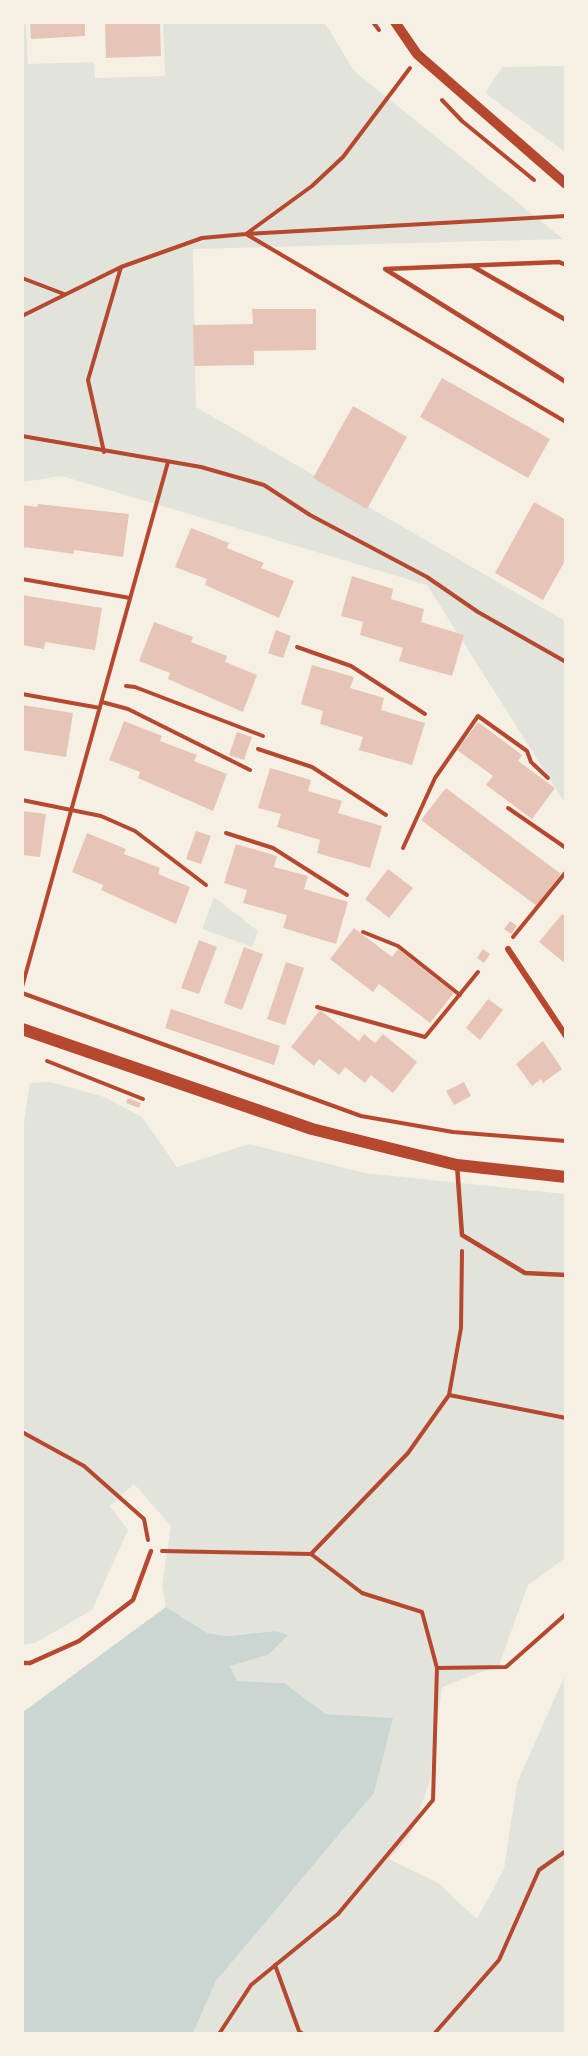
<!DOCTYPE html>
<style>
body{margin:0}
#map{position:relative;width:588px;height:2056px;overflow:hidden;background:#f6efe4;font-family:Inter,sans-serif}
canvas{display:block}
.frame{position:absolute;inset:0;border:24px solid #f6efe4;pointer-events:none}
</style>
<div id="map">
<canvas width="588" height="2056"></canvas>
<div class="frame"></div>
</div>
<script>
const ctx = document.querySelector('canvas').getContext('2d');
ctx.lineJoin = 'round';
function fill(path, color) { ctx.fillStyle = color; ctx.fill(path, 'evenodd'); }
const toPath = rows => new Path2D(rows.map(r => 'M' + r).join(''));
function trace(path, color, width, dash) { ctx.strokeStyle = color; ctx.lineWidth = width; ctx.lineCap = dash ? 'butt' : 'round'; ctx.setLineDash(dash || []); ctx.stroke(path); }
fill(toPath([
 [23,23,26,23,28,64,94,62,95,78,165,76,163,23,325,23,354,71,563,239,193,249,196,407,565,621,565,803,427,585,62,476,23,482],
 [565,66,566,66,565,152,485,93,502,67],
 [214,897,258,931,252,947,202,929],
 [50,1082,104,1097,142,1117,177,1167,249,1144,365,1173,565,1194,565,1558,528,1585,499,1665,442,1687,430,1781,410,1836,389,1859,438,1883,477,1919,504,1869,517,1783,565,1675,565,2033,193,2033,216,1981,374,1793,392,1719,326,1714,284,1683,237,1681,230,1666,268,1655,275,1631,228,1636,206,1633,166,1607,162,1586,171,1526,134,1484,110,1506,128,1530,92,1610,35,1643,23,1645,22,1135,30,1083]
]), '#e2e4dc');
fill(toPath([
 [166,1607,207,1633,228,1636,275,1631,288,1635,268,1655,230,1666,237,1681,284,1683,326,1714,393,1718,374,1793,216,1981,193,2033,23,2033,23,1712]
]), '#c9d6d2');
fill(toPath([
 [30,22,85,22,85,36,31,39],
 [160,22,161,56,106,58,105,23],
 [252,309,316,309,316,350,254,351,254,365,194,366,193,325,253,324],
 [442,378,550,439,528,478,420,417],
 [353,406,407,437,367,509,313,478],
 [534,502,566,520,566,559,543,600,495,573],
 [38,504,129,514,123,557,74,550,74,554,25,547,22,553,22,505,37,507],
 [191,528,229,543,227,548,264,563,261,568,294,581,279,618,205,585,207,579,175,567],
 [352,576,393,589,391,599,424,609,421,622,464,635,452,676,399,661,403,648,360,635,363,622,341,616],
 [22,595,102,608,95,650,45,642,44,649,22,645],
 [154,622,193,637,191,642,227,656,225,662,257,675,243,712,168,679,170,673,139,661],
 [276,630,291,636,283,658,268,653],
 [312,665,354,677,350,688,384,698,381,710,425,723,412,765,359,750,363,737,320,724,323,711,301,704],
 [22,705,73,713,66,757,22,750],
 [124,721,162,736,160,741,197,755,194,761,227,774,213,811,138,778,140,772,109,760],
 [478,722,522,755,518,761,555,788,532,819,486,785,493,776,457,750],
 [237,732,252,737,244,760,229,755],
 [270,768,311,780,308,791,342,801,338,813,382,826,370,868,317,853,320,840,277,827,281,814,258,808],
 [446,788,561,874,537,906,421,820],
 [22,811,46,814,40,857,22,855],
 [196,831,211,836,201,864,186,859],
 [87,833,126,849,124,854,160,868,158,874,190,887,176,924,101,890,103,885,72,872],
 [236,844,277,856,274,867,308,876,304,889,348,902,336,944,283,928,287,915,243,903,247,890,224,883],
 [388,869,413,888,389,918,365,899],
 [562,914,566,917,566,964,539,942],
 [510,921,517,926,511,934,504,929],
 [354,928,392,957,398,949,454,993,430,1023,379,984,373,992,330,959],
 [199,940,217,947,199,994,181,988],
 [244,947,263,954,242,1010,224,1003],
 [483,949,490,954,484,963,477,958],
 [286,962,304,968,285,1025,267,1019],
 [488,999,503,1010,480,1040,466,1028],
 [171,1009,280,1046,274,1065,165,1028],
 [320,1010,359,1041,364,1034,375,1043,383,1034,417,1062,393,1093,371,1075,365,1083,345,1067,339,1075,319,1059,314,1066,291,1047],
 [543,1041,562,1069,543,1083,541,1079,532,1086,516,1064],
 [464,1082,471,1096,454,1105,446,1091],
 [128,1098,141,1103,139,1108,126,1103]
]), '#e6c5b7');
trace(toPath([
 [373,22,379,30],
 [410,68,343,157,312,186,246,234,566,422],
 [442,100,462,121,534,180],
 [22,278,64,294],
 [22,316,121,267,202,238,246,234,566,216],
 [22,436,201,467,264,485,310,515,427,577,478,612,566,662],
 [104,452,88,380,121,267],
 [22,579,130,598],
 [297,647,351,666,425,714],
 [126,686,135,687,263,736],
 [22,694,100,708],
 [102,702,128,709,250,770],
 [258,749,312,767,386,815],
 [22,800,101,816,135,831,206,885],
 [508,808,566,848],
 [226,833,273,848,347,895],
 [403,848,435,778,478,716,527,751,531,762,548,778],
 [363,932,398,946,460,995],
 [513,937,566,872],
 [22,987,168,462],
 [22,993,361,1116,453,1132,566,1141],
 [317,1007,425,1037,478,972],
 [47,1061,143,1099],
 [449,1395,566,1418],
 [22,1432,84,1466,144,1519,148,1540],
 [162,1551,311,1554],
 [437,1668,506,1667,566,1614],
 [275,1965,299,2031,303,2034],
 [219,2034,251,1985,338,1914,433,1800,437,1668,422,1612,362,1593,311,1554,408,1453,449,1395,461,1328,462,1251],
 [434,2034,499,1960,539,1870,566,1851]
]), '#b5482f', 4);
trace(toPath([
 [566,265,559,262,385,269,566,382],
 [472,266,566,320],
 [457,1165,462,1235,525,1273,566,1275],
 [22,1663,30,1663,79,1641,133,1600,151,1551]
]), '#b5482f', 4.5);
trace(toPath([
 [508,949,566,1036]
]), '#b5482f', 6);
trace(toPath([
 [395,22,417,54,566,184]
]), '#b5482f', 10);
trace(toPath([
 [22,1029,312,1129,457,1165,566,1177]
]), '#b5482f', 12);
</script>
